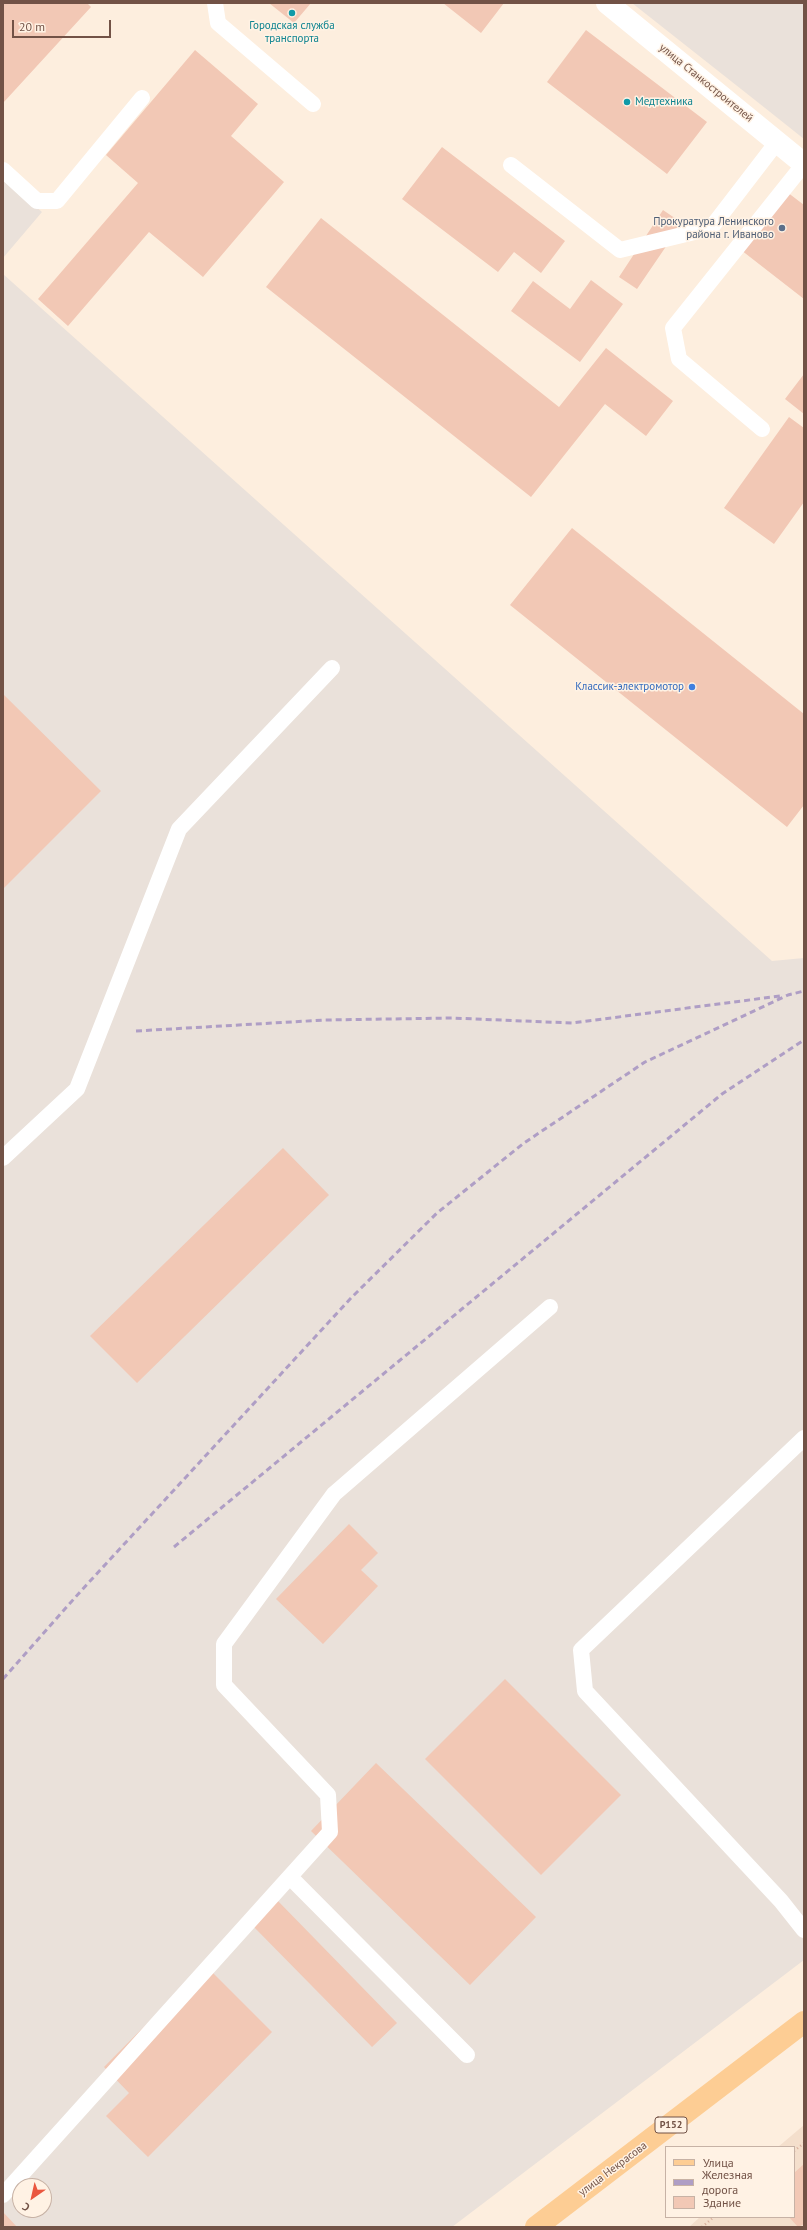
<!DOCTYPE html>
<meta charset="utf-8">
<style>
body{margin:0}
#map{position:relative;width:807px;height:2230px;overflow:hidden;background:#fdeede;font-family:"PT Sans",sans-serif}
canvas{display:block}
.frame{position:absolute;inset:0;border:4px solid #725246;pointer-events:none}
.legend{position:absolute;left:665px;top:2146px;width:130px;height:72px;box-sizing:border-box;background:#fff2e4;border:1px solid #c7b2a5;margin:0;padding:5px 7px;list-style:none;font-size:12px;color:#725246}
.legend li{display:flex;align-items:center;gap:8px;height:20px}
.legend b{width:20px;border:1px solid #c7b2a5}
.north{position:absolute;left:12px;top:2178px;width:40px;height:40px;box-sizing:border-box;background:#fff2e4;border:1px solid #c7b2a5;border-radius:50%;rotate:214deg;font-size:11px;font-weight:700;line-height:16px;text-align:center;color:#725246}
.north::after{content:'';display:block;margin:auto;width:14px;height:18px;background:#ea573f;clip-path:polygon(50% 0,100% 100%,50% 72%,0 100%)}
.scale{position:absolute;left:12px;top:20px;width:99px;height:18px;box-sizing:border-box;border:2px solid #725246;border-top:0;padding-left:5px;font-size:12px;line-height:14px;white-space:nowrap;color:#725246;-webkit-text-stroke:3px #fff2e4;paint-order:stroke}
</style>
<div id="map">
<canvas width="807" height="2230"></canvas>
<div class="frame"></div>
<ul class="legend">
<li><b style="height:5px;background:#fdcd94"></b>Улица</li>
<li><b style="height:5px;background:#af9ec5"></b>Железная дорога</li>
<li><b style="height:11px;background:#f2c8b5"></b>Здание</li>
</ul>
<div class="north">С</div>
<div class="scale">20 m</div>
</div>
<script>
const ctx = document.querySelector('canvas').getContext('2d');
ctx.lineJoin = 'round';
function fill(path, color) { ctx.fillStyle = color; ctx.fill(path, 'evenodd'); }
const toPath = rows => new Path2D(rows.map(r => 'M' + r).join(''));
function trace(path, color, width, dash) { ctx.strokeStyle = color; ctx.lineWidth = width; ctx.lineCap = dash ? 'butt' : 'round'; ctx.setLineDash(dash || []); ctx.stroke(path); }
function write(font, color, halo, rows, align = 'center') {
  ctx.font = font + ' "PT Sans",sans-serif'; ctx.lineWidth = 3; ctx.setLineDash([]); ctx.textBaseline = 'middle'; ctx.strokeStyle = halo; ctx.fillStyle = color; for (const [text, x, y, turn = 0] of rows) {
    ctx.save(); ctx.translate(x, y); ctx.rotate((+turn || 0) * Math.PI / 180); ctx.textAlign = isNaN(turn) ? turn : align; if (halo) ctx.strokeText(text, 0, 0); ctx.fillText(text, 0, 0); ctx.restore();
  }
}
fill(toPath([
 [804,2125,804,2227,689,2227,700,2217,794,2217,794,2147,778,2147]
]), '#f4dfcc');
fill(toPath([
 [632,3,804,3,804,139,760,104],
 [3,179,42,212,3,258],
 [3,274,772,961,804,958,804,1960,452,2227,3,2227],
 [20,2186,44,2186,44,2210,20,2210]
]), '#eae1da');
fill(toPath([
 [3,3,87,3,91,7,3,103],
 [269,3,311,3,294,23],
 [443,3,504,3,481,33],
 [586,30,707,122,667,174,547,82],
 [195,50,258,104,231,136,284,182,203,277,149,232,68,326,38,299,138,183,106,155],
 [442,147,565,241,541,273,514,252,498,272,402,199],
 [787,192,804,205,804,299,741,250],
 [663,210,682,223,637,289,619,277],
 [321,218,559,407,606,348,673,401,646,436,605,404,531,497,266,287],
 [591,280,623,304,580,362,511,311,533,281,570,309],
 [804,374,804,414,785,399],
 [789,417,804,428,804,502,774,544,724,508],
 [572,528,804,714,804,805,787,827,510,605],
 [3,694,101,791,3,889],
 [283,1148,329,1195,137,1383,90,1336],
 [349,1524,378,1553,361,1570,378,1586,323,1644,276,1599],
 [505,1679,621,1795,541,1875,425,1759],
 [376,1763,536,1917,470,1985,311,1831],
 [276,1899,397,2023,372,2047,251,1924],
 [205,1965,272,2032,148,2157,106,2116,129,2093,104,2067],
 [804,2164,804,2224,798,2227,789,2217,794,2217,794,2173],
 [3,2212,17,2227,3,2227]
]), '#f2c8b5');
trace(toPath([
 [794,2151,804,2143],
 [702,2227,714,2217]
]), '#d6ac99', 2.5, [1, 3]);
trace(toPath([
 [215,3,218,23,313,104],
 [511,165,620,250,711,228,777,142],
 [3,170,37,201,57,201,142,98],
 [762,429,679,359,673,328,804,164],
 [3,1158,77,1089,179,829,332,668],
 [804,1438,581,1650,585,1691,781,1901,804,1930],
 [290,1877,467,2055],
 [3,2195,330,1832,328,1795,224,1685,224,1644,334,1494,550,1307]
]), '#fff', 16);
trace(toPath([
 [607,3,804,164]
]), '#fff', 22);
trace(toPath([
 [536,2227,804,2022]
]), '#fdcd94', 22);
trace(toPath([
 [136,1031,325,1020,452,1018,572,1023,780,996],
 [174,1547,722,1094,804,1040],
 [3,1679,80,1592,351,1298,437,1213,524,1143,645,1062,788,995,804,991]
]), '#af9ec5', 3, [6, 4]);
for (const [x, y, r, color] of [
 [292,13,4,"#0f9aa8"],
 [627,102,4,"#0f9aa8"],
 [782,228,4,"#5c6f8a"],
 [692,687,4,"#3f7fe0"]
]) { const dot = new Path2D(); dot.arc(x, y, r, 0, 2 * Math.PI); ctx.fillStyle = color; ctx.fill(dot); trace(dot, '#fff2e4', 1.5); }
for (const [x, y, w] of [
 [671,2125,32]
]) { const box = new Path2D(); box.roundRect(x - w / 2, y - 8, w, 16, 3); ctx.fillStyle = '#fff2e4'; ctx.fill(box); trace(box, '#725246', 1); }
write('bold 10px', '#725246', null, [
 ["Р152",671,2125]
]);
write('11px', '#0d838f', '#fff2e4', [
 ["Городская служба",292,26],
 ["транспорта",292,39],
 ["Медтехника",635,102,"left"]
]);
write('11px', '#725246', '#fff2e4', [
 ["улица Станкостроителей",706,83,39],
 ["улица Некрасова",613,2169,-37]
]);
write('11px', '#4e5e75', '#fff2e4', [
 ["Прокуратура Ленинского",774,222],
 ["района г. Иваново",774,235]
], 'right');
write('11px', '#366cbe', '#fff2e4', [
 ["Классик-электромотор",684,687]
], 'right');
</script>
